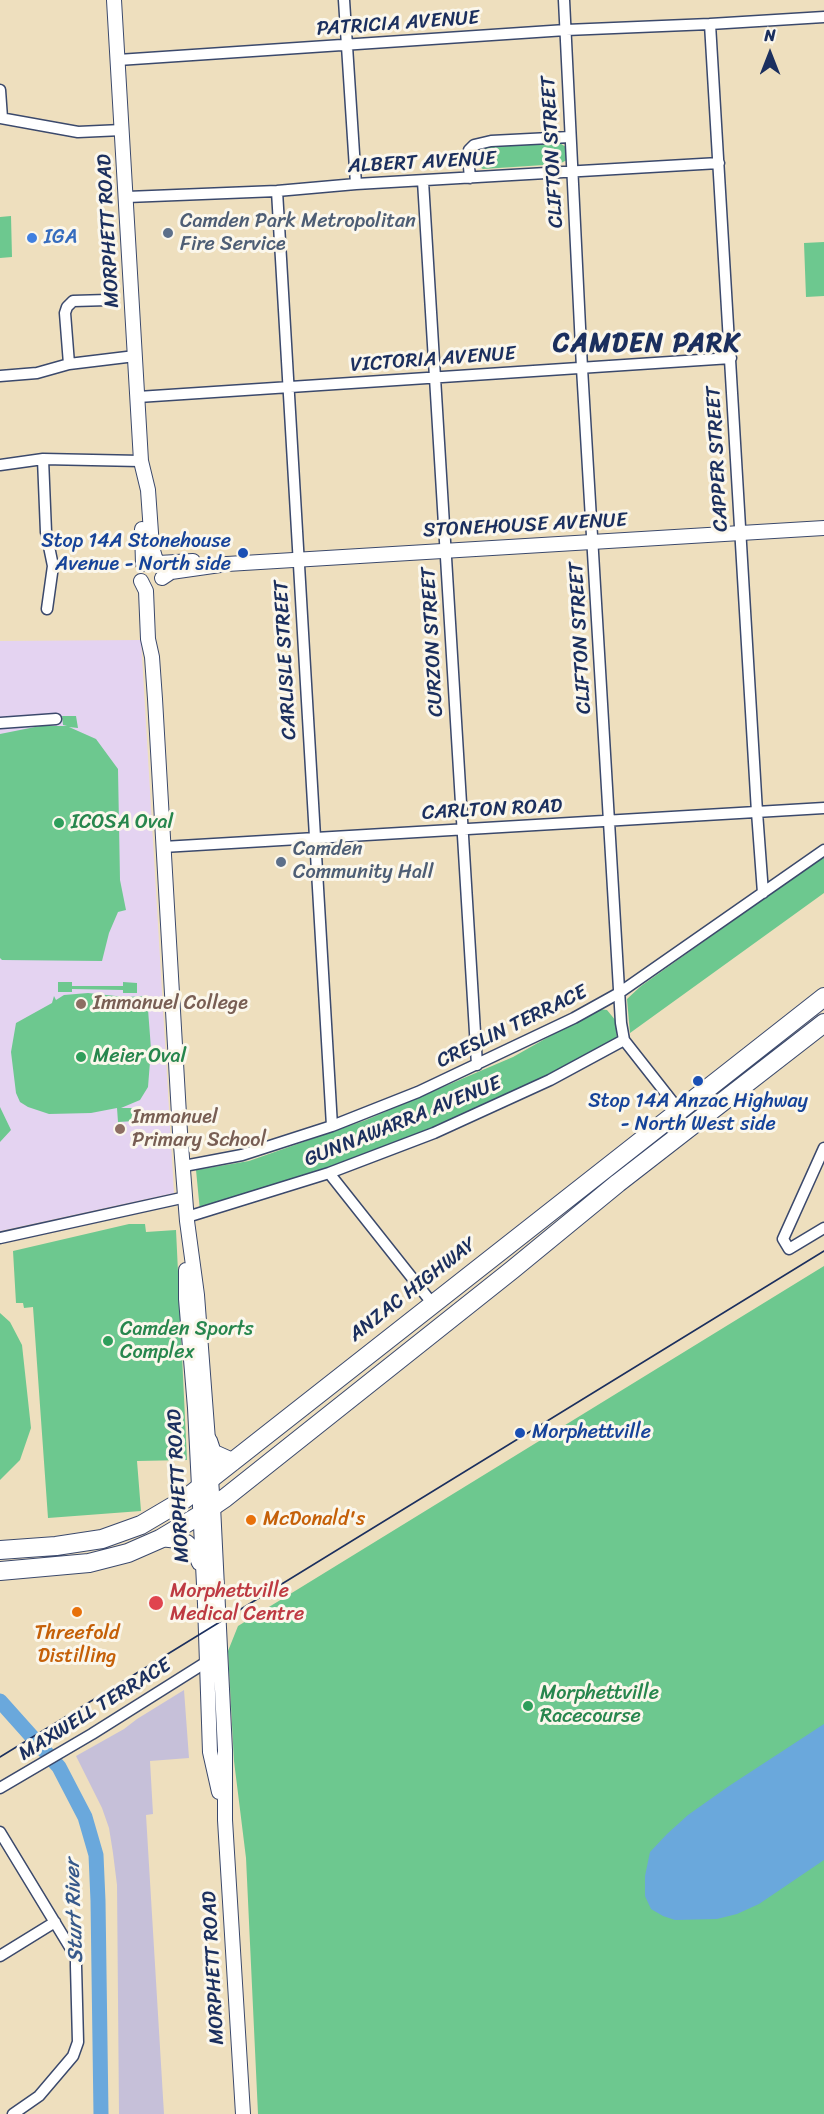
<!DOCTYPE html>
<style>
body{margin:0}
#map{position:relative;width:824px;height:2114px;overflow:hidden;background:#eedfbe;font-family:Sriracha,sans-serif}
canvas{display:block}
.north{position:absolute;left:740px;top:24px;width:60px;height:60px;-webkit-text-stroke:4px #fbf7ec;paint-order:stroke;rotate:0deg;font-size:16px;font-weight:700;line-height:24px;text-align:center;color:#1b2f5e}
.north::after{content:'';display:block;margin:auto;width:21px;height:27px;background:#1b2f5e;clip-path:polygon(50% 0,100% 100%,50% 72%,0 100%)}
</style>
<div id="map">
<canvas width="824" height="2114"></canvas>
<div class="north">N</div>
</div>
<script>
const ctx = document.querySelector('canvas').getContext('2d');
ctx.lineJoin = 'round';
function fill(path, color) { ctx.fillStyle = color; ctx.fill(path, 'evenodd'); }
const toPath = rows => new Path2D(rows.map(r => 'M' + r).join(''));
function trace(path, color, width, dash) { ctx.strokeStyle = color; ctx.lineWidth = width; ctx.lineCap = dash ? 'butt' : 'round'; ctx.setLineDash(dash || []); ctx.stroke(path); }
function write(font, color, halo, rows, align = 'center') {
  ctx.font = font + ' Sriracha,sans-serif'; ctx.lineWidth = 6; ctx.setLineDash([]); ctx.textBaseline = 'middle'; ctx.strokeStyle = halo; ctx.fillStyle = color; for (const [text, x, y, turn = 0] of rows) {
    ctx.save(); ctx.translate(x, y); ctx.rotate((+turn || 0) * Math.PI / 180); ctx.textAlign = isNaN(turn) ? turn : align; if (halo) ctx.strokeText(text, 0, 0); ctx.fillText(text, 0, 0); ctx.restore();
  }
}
fill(toPath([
 [141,640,174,1193,0,1231,0,641]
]), '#e4d3f1');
fill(toPath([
 [184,1690,189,1758,150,1761,153,1814,146,1815,164,2114,119,2114,117,1885,113,1853,109,1828,102,1808,76,1756,124,1729,137,1719]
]), '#c6c0d9');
fill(toPath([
 [558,142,566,147,567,160,559,164,483,169,475,164,474,160,476,151,485,147],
 [11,216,12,257,0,258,0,217],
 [824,242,824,296,806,297,804,243],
 [62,716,76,716,78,728,69,727,96,739,118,769,120,880,126,910,118,912,109,933,102,961,2,960,0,958,0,734,40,726,67,726,63,725],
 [824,856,824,893,630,1033,627,999,641,986],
 [58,982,72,982,72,986,123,986,123,982,137,983,137,993,123,993,123,990,72,989,72,992,58,992],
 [88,993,125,997,147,996,151,1049,148,1087,140,1100,121,1108,135,1108,135,1121,118,1122,117,1108,91,1113,49,1114,28,1107,20,1102,16,1093,11,1052,16,1023,52,1003,54,996,56,1000,64,995],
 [598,1009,607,1010,616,1021,617,1041,453,1123,327,1171,200,1211,196,1170,249,1161,366,1120,513,1057],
 [0,1107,11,1130,0,1142],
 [129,1224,145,1224,146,1232,176,1230,187,1460,137,1461,141,1511,48,1518,33,1307,24,1308,23,1303,16,1303,13,1251],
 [824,1266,824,2114,258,2114,246,1858,234,1761,228,1651,238,1626],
 [0,1313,10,1322,22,1345,31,1428,20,1460,0,1480]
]), '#6dc88f');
fill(toPath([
 [824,1724,824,1860,759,1904,737,1914,717,1919,675,1920,663,1916,651,1909,645,1896,645,1876,650,1852,667,1834,688,1815,729,1786]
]), '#6aa8dc');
trace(toPath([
 [0,1701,59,1767,85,1817,96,1855,98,1901,101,2114]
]), '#6aa8dc', 15);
const street = toPath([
 [344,0,356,184],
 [564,0,582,368,621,1023,624,1040,679,1110],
 [710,24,757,812,763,893],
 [118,60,566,30,710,24,824,17],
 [0,90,2,118],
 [0,118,78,132,122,130],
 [470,178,468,156,469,150,474,145,491,141,570,137],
 [423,181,477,1065],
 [277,191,332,1126],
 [127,197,277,191,356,184,719,163],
 [69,364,65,313,67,307,73,301,108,300],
 [0,376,37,373,69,364,135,356],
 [138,397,731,358],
 [43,459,46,532,53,566,47,609],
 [0,465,43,459,141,461],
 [0,723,56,719],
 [163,847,824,808],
 [824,1148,783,1239,789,1249,824,1228],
 [184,1166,242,1155,332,1126,418,1092,574,1018,619,993,824,850],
 [329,1173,432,1303],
 [187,1217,329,1173,434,1133,550,1080,624,1040],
 [0,1238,186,1197],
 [0,1788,92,1734,208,1661],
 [0,1832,71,1949,76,1958,76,1966,78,2042,73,2056,39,2096,13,2114],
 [0,1956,55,1922]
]);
const secondary = toPath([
 [114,0,141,461,148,490,152,547,156,561],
 [142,529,143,564],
 [159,563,193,561],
 [162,578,171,572,227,564,824,528],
 [141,581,146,591,148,639,152,657,155,699,180,1132,187,1221,197,1295,213,1506,225,1750,225,1820,243,2114],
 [186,1270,186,1299,195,1408,205,1604,210,1752,219,1792],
 [160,1539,187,1542,193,1548,199,1563]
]);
const highway = toPath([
 [208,1441,212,1453,232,1462],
 [0,1550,56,1546,102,1539,141,1525,185,1499,824,997],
 [0,1571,89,1563,128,1553,160,1539,200,1515,225,1498,512,1270,618,1183,824,1023]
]);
trace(street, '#3b496c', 13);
trace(secondary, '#3b496c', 16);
trace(highway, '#3b496c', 20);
trace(street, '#fff', 10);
trace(secondary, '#fff', 14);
trace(highway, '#fff', 18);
trace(toPath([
 [0,1757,824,1251]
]), '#1b2f5e', 1.5);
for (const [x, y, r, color] of [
 [168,233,6,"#5c6f8a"],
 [32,238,6,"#3f7fe0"],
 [243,553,6,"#1a4fb4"],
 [59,823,6,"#2e9e5b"],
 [281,862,6,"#5c6f8a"],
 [81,1004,6,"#8d6e63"],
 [81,1057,6,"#2e9e5b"],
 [698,1081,6,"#1a4fb4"],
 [120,1129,6,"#8d6e63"],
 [108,1341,6,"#2e9e5b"],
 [520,1433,6,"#1a4fb4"],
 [251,1520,6,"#e8710a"],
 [156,1603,8,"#e0444e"],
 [77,1612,6,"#e8710a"],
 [528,1706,6,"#2e9e5b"]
]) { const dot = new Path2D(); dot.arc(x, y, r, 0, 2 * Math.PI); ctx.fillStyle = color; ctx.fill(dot); trace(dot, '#fbf7ec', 2); }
write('20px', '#1b2f5e', '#fbf7ec', [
 ["PATRICIA AVENUE",398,24,-4],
 ["CLIFTON STREET",553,152,-93],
 ["ALBERT AVENUE",422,163,-3],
 ["MORPHETT ROAD",109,231,-93],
 ["VICTORIA AVENUE",433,360,-4],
 ["CAPPER STREET",718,459,-93],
 ["STONEHOUSE AVENUE",525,526,-3],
 ["CLIFTON STREET",581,638,-93],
 ["CURZON STREET",433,642,-93],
 ["CARLISLE STREET",286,660,-93],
 ["CARLTON ROAD",492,810,-3],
 ["CRESLIN TERRACE",512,1027,-26],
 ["GUNNAWARRA AVENUE",403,1122,-22],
 ["ANZAC HIGHWAY",413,1290,-38],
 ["MORPHETT ROAD",179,1486,-93],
 ["MAXWELL TERRACE",95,1710,-32],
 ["MORPHETT ROAD",214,1968,-93]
]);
write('20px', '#4e5e75', '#fbf7ec', [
 ["Camden Park Metropolitan",180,222],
 ["Fire Service",180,245],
 ["Camden",293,850],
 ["Community Hall",293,873]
], 'left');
write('20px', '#366cbe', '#fbf7ec', [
 ["IGA",44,238]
], 'left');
write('20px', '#164399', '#fbf7ec', [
 ["Stop 14A Stonehouse",231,542],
 ["Avenue - North side",231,565],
 ["Stop 14A Anzac Highway",698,1102,"center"],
 ["- North West side",698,1125,"center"],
 ["Morphettville",532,1433,"left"]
], 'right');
write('20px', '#27864d', '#fbf7ec', [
 ["ICOSA Oval",71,823],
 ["Meier Oval",93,1057],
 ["Camden Sports",120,1330],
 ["Complex",120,1353],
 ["Morphettville",540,1694],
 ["Racecourse",540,1717]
], 'left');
write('20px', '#785e54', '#fbf7ec', [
 ["Immanuel College",93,1004],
 ["Immanuel",132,1118],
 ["Primary School",132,1141]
], 'left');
write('20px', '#c56008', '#fbf7ec', [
 ["McDonald's",263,1520],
 ["Threefold",77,1634,"center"],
 ["Distilling",77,1657,"center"]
], 'left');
write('20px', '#be3a42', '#fbf7ec', [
 ["Morphettville",170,1592],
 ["Medical Centre",170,1615]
], 'left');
write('italic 21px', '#37598a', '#fbf7ec', [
 ["Sturt River",75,1911,-92]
]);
ctx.letterSpacing = '1.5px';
write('bold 26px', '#1b2f5e', '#fbf7ec', [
 ["CAMDEN PARK",647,344]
]);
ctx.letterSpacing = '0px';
</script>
